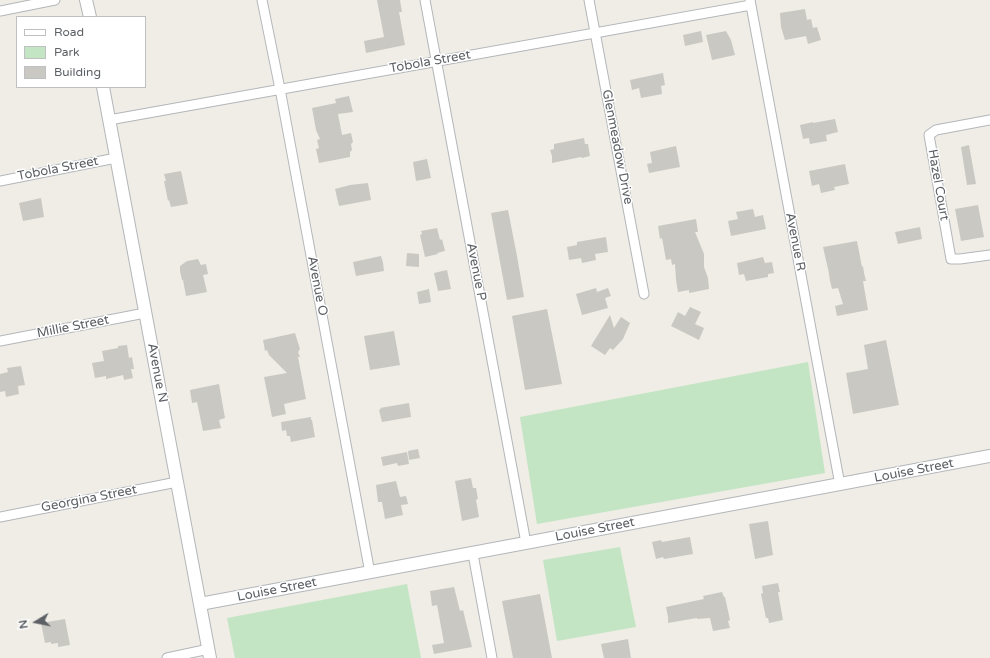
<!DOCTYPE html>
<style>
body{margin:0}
#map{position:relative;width:990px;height:658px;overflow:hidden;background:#efede6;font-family:"Varela Round",sans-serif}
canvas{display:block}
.legend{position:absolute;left:16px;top:16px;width:130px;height:72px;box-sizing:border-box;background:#fff;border:1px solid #bec0c1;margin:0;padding:5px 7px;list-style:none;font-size:12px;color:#5d6165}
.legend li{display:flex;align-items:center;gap:8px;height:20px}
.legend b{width:20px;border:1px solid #bec0c1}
.north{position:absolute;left:16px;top:602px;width:40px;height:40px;-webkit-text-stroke:3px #fff;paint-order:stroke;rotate:260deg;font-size:11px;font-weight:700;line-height:16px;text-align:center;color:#5d6165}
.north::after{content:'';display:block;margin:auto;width:14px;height:18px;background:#5d6165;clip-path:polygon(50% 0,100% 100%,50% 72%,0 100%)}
</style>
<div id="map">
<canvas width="990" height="658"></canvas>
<ul class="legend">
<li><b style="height:5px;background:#fff"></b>Road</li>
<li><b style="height:11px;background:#c3e5c3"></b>Park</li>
<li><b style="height:11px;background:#cac8c2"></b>Building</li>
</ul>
<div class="north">N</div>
</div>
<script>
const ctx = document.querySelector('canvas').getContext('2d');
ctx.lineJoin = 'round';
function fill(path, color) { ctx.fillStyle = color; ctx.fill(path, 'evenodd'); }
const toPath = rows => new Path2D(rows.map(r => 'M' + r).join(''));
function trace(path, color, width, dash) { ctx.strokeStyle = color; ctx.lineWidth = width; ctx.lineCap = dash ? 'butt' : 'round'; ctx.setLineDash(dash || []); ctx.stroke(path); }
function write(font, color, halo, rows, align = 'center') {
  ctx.font = font + ' "Varela Round",sans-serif'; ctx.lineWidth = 3; ctx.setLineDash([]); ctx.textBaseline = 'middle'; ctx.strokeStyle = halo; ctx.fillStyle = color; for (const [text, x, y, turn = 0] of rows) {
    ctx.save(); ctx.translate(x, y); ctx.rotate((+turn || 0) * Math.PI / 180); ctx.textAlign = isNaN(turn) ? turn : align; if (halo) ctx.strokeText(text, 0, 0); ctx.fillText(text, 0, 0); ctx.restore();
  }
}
fill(toPath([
 [808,362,825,473,537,524,520,417],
 [620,547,636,627,557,641,543,560],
 [407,584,421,658,235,658,227,618]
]), '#c3e5c3');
fill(toPath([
 [377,0,400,0,402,12,399,12,405,45,366,53,364,41,384,37],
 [805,9,807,20,811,19,813,28,817,27,821,40,808,44,806,36,785,40,781,27,780,13],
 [701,31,703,42,685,46,683,35],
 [726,31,731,40,735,55,712,60,706,35],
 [663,73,665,85,661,86,662,94,641,98,639,88,632,90,630,80],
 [349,96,353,112,338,114,342,135,351,133,353,142,351,144,352,150,350,152,350,157,319,163,316,149,319,148,317,140,320,139,316,130,312,108,336,103,335,99],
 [835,119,838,132,826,135,827,141,810,144,809,138,803,139,800,125,813,122,813,123],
 [584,138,585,144,588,144,590,156,582,158,581,157,552,163,552,156,550,150,554,149,554,144],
 [969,145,976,184,967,185,961,147],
 [676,146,680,167,649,173,647,164,652,163,650,152],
 [427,159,431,178,416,181,413,162],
 [845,164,849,184,834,187,835,190,821,193,819,184,812,186,809,171],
 [181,171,188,204,171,207,169,200,168,201,164,181,166,181,164,174],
 [368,183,371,200,339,206,335,189,350,185],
 [41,198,44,217,23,221,19,203],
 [978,205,984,237,961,241,955,209],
 [753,209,755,217,763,215,766,229,731,236,728,221,738,219,736,212],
 [508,210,517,256,524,297,507,300,491,213],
 [696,219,698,232,695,232,704,254,704,267,708,278,709,289,689,293,689,290,678,292,676,280,675,264,672,265,671,259,666,260,662,238,660,239,658,226],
 [920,227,922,239,898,244,895,232],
 [437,228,440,240,442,239,445,251,437,253,438,254,425,257,420,235,422,234,421,231],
 [606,237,608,252,595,254,596,260,582,263,581,258,569,260,567,247,577,245,577,242],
 [857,241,862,267,863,266,864,273,866,281,863,281,868,310,837,316,835,306,843,304,838,288,832,289,830,281,828,268,828,269,823,247],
 [407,253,419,254,419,267,406,266],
 [381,256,383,263,384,271,356,276,353,262],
 [763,257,765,263,772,262,774,273,768,274,768,277,746,281,744,274,739,275,737,263],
 [198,259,201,265,206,264,208,274,203,275,207,292,186,296,183,280,182,280,180,271,180,266,187,261],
 [447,270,451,289,438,291,434,273],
 [596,288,597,292,608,288,611,296,605,298,608,308,582,315,576,294],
 [429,289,431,302,419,304,417,292],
 [690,307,701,312,695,324,704,328,699,340,671,326,678,312,685,316],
 [547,309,562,384,525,390,512,316],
 [610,315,614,328,621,317,630,323,623,339,613,350,610,348,605,355,591,346],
 [394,331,400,365,370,370,364,336],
 [295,333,300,349,298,352,300,357,298,357,306,399,284,404,286,414,272,417,264,377,287,373,269,355,267,350,265,351,263,340],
 [886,340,899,405,853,414,846,373,868,369,864,345],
 [127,345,129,358,132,357,134,369,131,369,133,378,124,380,123,375,106,379,106,376,95,378,92,363,104,361,102,351,118,348,118,346],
 [21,366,25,385,18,386,19,394,6,397,5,391,0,392,0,374,8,372,7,368],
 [219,384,225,418,219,420,221,428,203,431,197,402,192,403,190,390],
 [409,403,411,417,382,422,379,410,381,409,380,408],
 [311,417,311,420,312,420,315,437,291,442,290,436,287,436,286,430,282,431,281,422],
 [418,449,420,458,409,460,408,451],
 [407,452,409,464,398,466,397,463,383,466,381,457],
 [471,478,473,488,476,488,478,499,476,500,479,517,462,521,455,481],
 [396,481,400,497,406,496,408,504,401,505,403,515,385,519,382,502,378,502,376,485],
 [768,521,773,555,755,559,749,524],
 [690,537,693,554,664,559,663,557,656,559,652,542,661,540,662,542],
 [778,583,780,592,778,592,783,620,769,623,768,618,766,618,761,594,763,593,762,586],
 [454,587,460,611,463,610,472,647,434,654,432,645,444,643,437,605,432,606,430,591],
 [722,592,724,597,725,597,730,620,728,621,730,628,713,631,710,618,697,619,697,618,668,623,668,617,666,607,704,599,703,596],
 [540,594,552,658,513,658,502,601],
 [65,619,70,645,58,647,58,643,51,644,51,642,45,643,41,623],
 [628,639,631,658,604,658,601,644]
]), '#cac8c2');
const minor = toPath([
 [262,0,280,89,370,573],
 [425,0,526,543],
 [589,0,644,294],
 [750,0,840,485],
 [0,11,55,0],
 [109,120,751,5],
 [990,120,936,130,929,135,951,259,960,259,990,255],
 [0,181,116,158],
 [0,341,145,313],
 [0,517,177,482],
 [473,554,492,658],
 [167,658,209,649]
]);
const tertiary = toPath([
 [86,0,90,17],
 [103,87,210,658],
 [200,604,990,456]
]);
trace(minor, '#b3b6ba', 11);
trace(tertiary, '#b3b6ba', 14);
trace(minor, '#fff', 9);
trace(tertiary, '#fff', 12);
write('13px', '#5d6165', '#fff', [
 ["Tobola Street",430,62,-10],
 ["Glenmeadow Drive",617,147,79],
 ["Tobola Street",58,169,-11],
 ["Hazel Court",938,185,80],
 ["Avenue R",795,242,79],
 ["Avenue P",476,272,79],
 ["Avenue O",317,286,79],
 ["Millie Street",73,327,-11],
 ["Avenue N",157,373,79],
 ["Louise Street",914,471,-11],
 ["Georgina Street",89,499,-11],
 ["Louise Street",595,530,-11],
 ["Louise Street",277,590,-11]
]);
</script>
